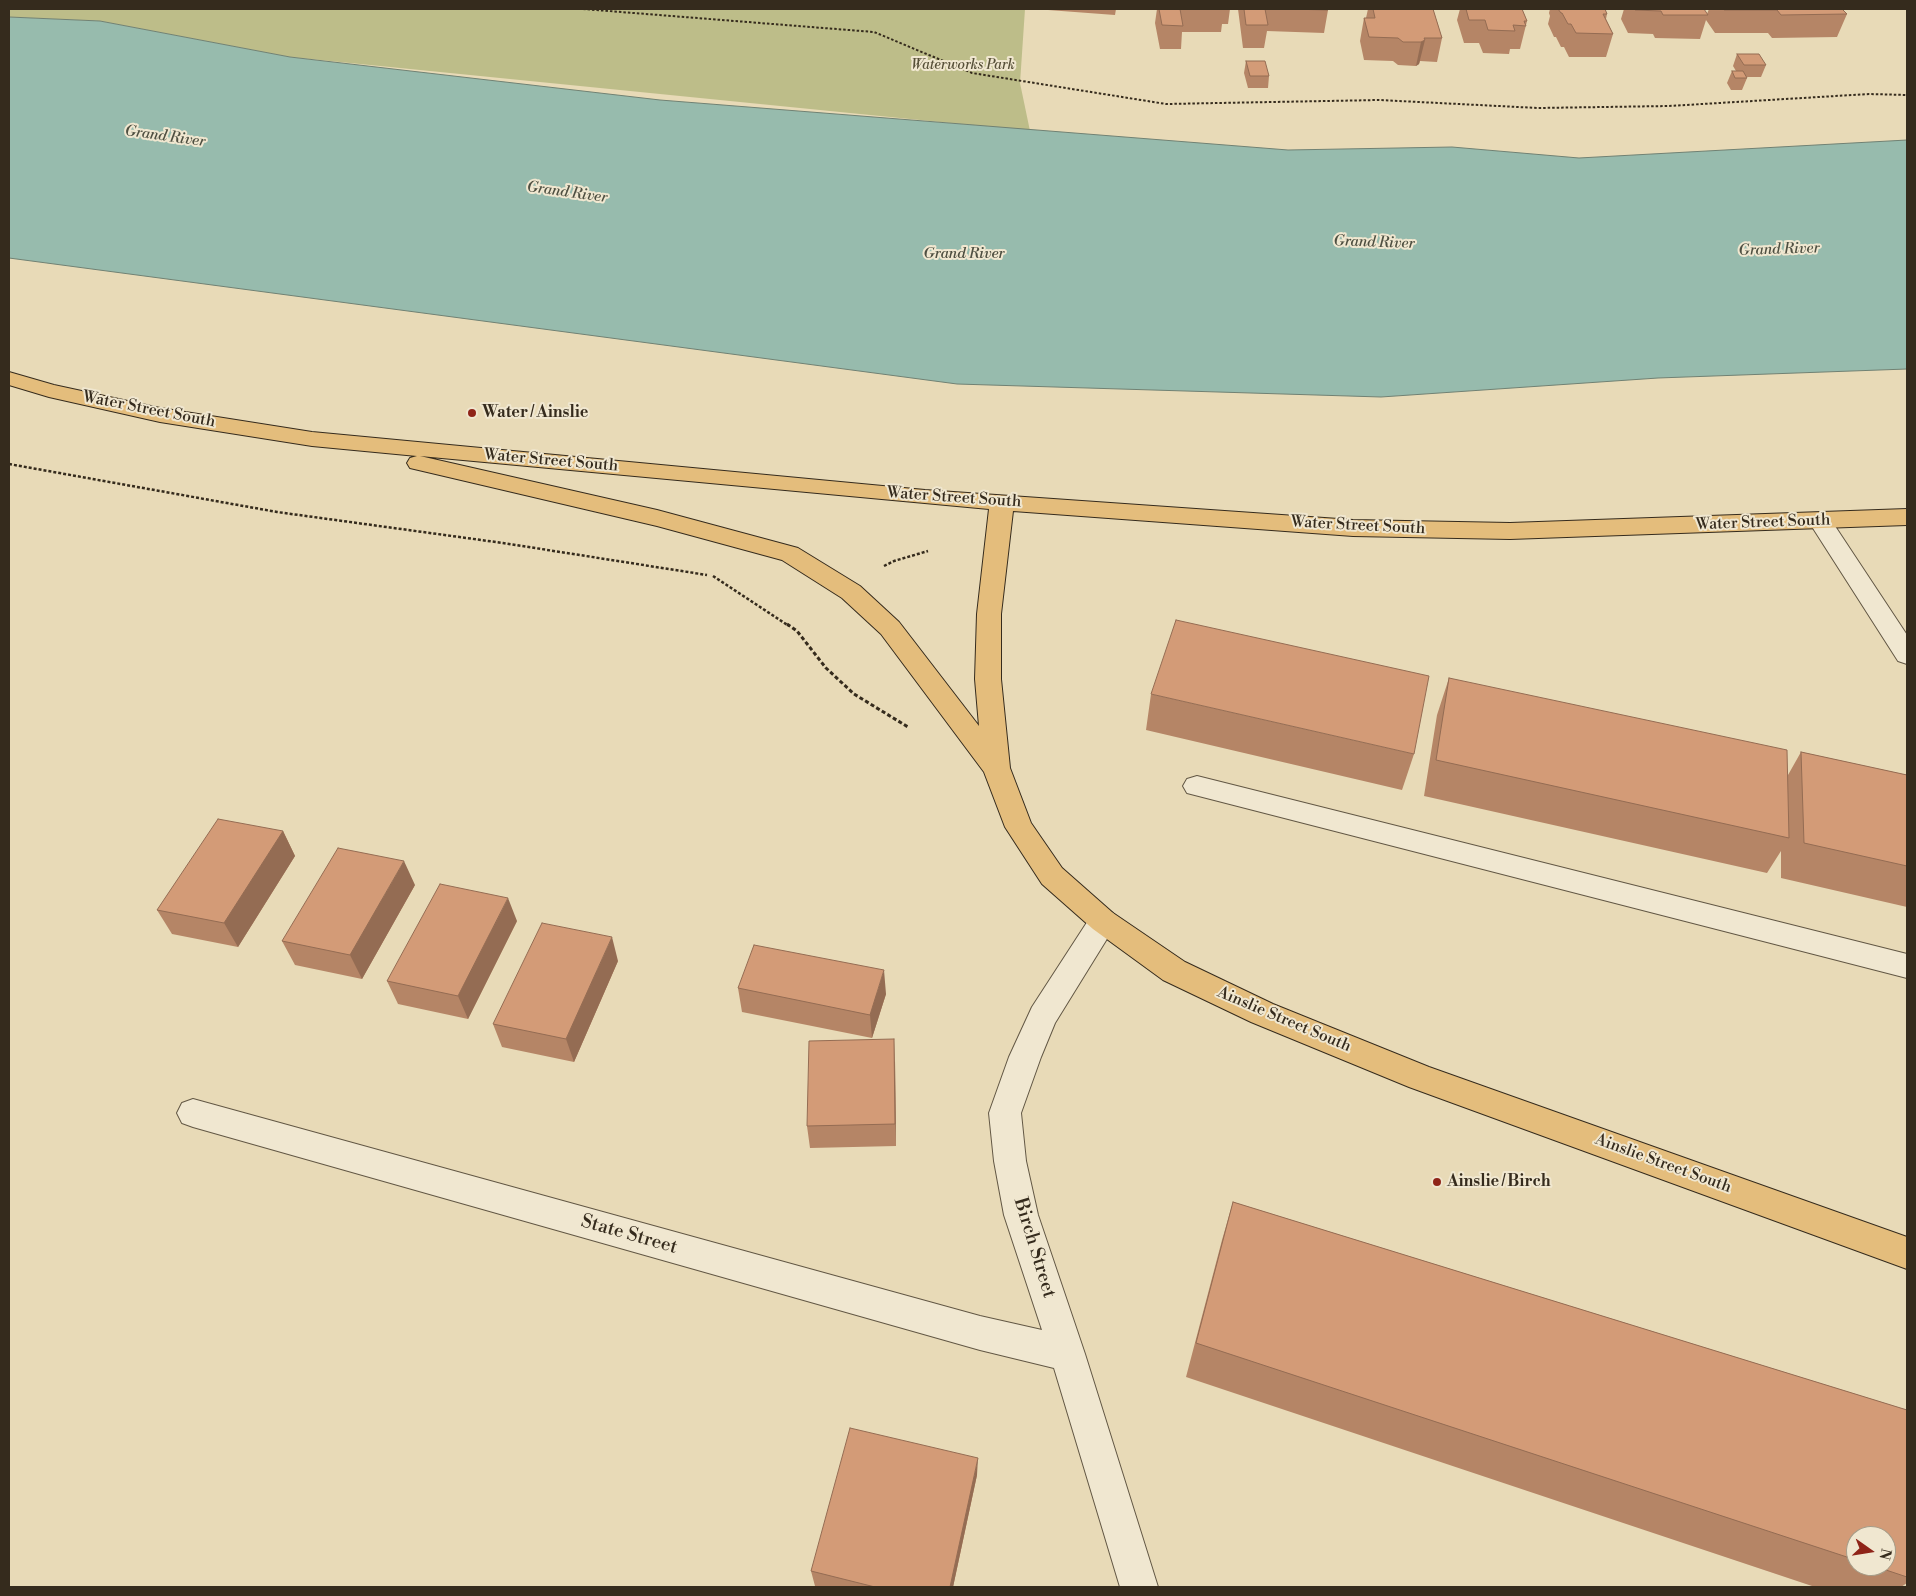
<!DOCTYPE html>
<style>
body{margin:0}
#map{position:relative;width:1916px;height:1596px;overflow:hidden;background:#e8dab7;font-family:"Libre Bodoni",serif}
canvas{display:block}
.frame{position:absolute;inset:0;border:10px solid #352b1d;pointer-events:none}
.north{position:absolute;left:1846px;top:1526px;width:50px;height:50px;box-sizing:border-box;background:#f0e7d0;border:1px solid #a59c88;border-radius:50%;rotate:103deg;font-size:14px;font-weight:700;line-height:20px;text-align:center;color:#352b1d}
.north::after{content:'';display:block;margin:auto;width:18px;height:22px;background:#8f2418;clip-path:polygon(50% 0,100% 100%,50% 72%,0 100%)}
</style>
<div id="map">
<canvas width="1916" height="1596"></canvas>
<div class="frame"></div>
<div class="north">N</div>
</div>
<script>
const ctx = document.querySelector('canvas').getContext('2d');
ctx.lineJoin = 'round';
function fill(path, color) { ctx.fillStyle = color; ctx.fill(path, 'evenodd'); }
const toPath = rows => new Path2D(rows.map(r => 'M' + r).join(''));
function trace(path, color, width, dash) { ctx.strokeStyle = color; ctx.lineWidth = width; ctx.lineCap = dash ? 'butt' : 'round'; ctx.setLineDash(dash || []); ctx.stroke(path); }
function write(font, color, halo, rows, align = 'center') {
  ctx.font = font + ' "Libre Bodoni",serif'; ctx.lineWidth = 4; ctx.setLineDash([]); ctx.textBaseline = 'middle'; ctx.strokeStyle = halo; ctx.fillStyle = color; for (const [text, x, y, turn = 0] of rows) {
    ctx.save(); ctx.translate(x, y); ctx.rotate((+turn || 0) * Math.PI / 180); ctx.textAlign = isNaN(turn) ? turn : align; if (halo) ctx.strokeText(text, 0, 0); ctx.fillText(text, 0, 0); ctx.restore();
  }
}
fill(toPath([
 [9,9,1025,9,1020,83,1030,131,290,57,100,21,9,17]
]), '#bdbd89');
const water = toPath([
 [9,17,100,21,290,57,660,100,1288,150,1452,147,1579,158,1907,140,1907,369,1658,378,1381,397,957,384,9,258,9,17]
]);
fill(water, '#97bbad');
trace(water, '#708173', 1);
const minor = toPath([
 [1821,514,1829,517,1907,635,1907,664,1898,661,1809,522,1813,517,1821,514],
 [1197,776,1907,954,1907,978,1187,793,1183,786,1187,779,1197,776],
 [1103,909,1113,913,1118,921,1055,1023,1041,1057,1021,1113,1026,1161,1038,1215,1085,1354,1158,1587,1120,1587,1054,1368,980,1350,193,1127,182,1123,177,1113,182,1103,193,1099,980,1316,1042,1330,1004,1215,994,1161,989,1113,1009,1057,1032,1007,1093,913,1103,909]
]);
const major = toPath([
 [9,372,54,385,160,408,312,432,925,490,1353,520,1510,523,1907,509,1907,525,1510,539,1353,536,1013,511,1001,614,1001,679,1010,768,1031,823,1062,868,1113,913,1185,962,1273,1004,1429,1067,1907,1237,1907,1269,1409,1087,1251,1022,1163,980,1093,929,1042,884,1005,827,984,772,881,634,842,598,782,560,657,526,410,468,407,463,410,458,417,456,312,446,160,422,49,397,9,385,9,372],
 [420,456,989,509,977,614,975,679,979,726,899,622,860,586,798,548,657,510,420,456]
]);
trace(minor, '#625744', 2);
trace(major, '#352b1d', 2);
trace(toPath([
 [583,9,874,32,972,73,1166,104,1379,100,1538,108,1669,106,1869,94,1907,95]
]), '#352b1d', 2, [2.5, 2]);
trace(toPath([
 [9,464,277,512,503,543,707,575],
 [884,566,894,561,928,551],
 [713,576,789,626]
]), '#352b1d', 2.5, [3, 2]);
trace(toPath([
 [787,624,797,631,826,668,854,694,908,727]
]), '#352b1d', 3, [4, 2.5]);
fill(minor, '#f0e7d0');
fill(major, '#e4bd7c');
fill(toPath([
 [1048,9,1116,9,1115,15,1048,10],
 [1157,9,1230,9,1228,24,1222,24,1221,32,1182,32,1181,49,1160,49,1155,23],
 [1238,9,1328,9,1328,10,1324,33,1267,31,1264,48,1243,48],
 [1368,9,1433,9,1442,38,1437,62,1420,61,1419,64,1416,66,1398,65,1393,61,1364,60,1360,41,1364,18,1366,18],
 [1460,9,1522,9,1527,21,1520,49,1510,49,1509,54,1483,53,1479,43,1464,43,1457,20],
 [1550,9,1605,9,1607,14,1606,19,1613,34,1606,57,1569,57,1564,47,1561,47,1556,37,1554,37,1548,24,1550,16,1549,13],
 [1624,9,1704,9,1707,14,1709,9,1842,9,1847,14,1837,37,1772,38,1768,33,1715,33,1706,20,1700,39,1655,38,1653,34,1628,33,1621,19],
 [1737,54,1766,65,1761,77,1746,77,1747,78,1742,90,1731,90,1727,83,1732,71,1736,71,1733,66],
 [1246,61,1269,76,1268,88,1248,88,1244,73],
 [1449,678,1788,775,1801,752,1907,775,1907,907,1781,878,1781,851,1767,873,1424,796,1437,715],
 [1151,694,1414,754,1402,790,1146,730],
 [283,831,295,856,238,947,172,934,157,910],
 [415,885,362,979,295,965,282,941],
 [517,921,468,1019,398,1004,387,981],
 [618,961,574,1062,502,1047,493,1024],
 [738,988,886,994,872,1038,742,1012],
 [895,1061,896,1146,810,1148,807,1126],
 [1233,1202,1907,1410,1907,1583,1901,1587,1815,1587,1186,1377,1222,1240],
 [1856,1536,1886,1566,1856,1566],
 [977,1475,953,1587,820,1587,815,1586,811,1571]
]), '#b58566');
fill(toPath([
 [1425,40,1419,64,1416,66,1421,42],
 [283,831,295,856,238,947,224,923],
 [404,861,415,885,362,979,350,955],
 [508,898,517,921,468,1019,458,996],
 [612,937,618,961,574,1062,566,1039],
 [884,970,886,994,872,1038,870,1015],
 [894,1039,895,1061,896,1146,895,1124],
 [978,1458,977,1475,953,1587,950,1587]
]), '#946c53');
const building = toPath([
 [1159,9,1180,9,1183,26,1162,25,1159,9],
 [1244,9,1265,9,1268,25,1246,25,1244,9],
 [1289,9,1328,9,1328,10,1289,9],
 [1373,9,1433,9,1442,38,1424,38,1425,40,1421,42,1403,42,1398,38,1369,37,1364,18,1375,18,1373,9],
 [1466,9,1522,9,1527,21,1524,21,1526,26,1513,25,1515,31,1488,30,1485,20,1469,20,1466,9],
 [1558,9,1605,9,1607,14,1603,14,1613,34,1576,33,1571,24,1568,24,1562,13,1561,13,1558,9],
 [1635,9,1704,9,1708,15,1663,15,1661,11,1635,10,1635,9],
 [1723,9,1842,9,1847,14,1781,15,1777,10,1724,10,1723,9],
 [1737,54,1759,54,1766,65,1744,65,1737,54],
 [1246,61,1265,61,1269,76,1250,76,1246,61],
 [1732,71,1743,71,1747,78,1735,78,1732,71],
 [1176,620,1429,676,1414,754,1151,694,1176,620],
 [1449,678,1787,750,1789,838,1436,760,1449,678],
 [1801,752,1907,775,1907,866,1804,843,1801,752],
 [218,819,283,831,224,923,157,910,218,819],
 [338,848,404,861,350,955,282,941,338,848],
 [440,884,508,898,458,996,387,981,440,884],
 [542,923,612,937,566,1039,493,1024,542,923],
 [754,945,884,970,870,1015,738,988,754,945],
 [894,1039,895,1124,807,1126,809,1041,894,1039],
 [1233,1202,1907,1410,1907,1577,1874,1566,1886,1566,1886,1536,1856,1536,1856,1560,1196,1343,1233,1202],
 [850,1428,978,1458,950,1587,875,1587,811,1571,850,1428]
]);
fill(building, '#d39b77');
trace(building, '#946c53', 1);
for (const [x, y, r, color] of [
 [472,413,5,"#8f2418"],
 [1437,1182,5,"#8f2418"]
]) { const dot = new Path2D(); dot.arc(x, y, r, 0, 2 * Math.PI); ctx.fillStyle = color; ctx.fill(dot); trace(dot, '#f0e7d0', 2); }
write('italic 14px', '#575038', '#f0e7d0', [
 ["Waterworks Park",963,66]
]);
write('italic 15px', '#4e4f41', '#f0e7d0', [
 ["Grand River",165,137,8],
 ["Grand River",567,193,8],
 ["Grand River",1374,243,2],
 ["Grand River",1779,250,-2],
 ["Grand River",964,254]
]);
write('16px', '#352b1d', '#f0e7d0', [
 ["Water Street South",149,410,11],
 ["Water Street South",551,461,5],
 ["Water Street South",954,498,4],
 ["Water Street South",1763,523,-2],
 ["Water Street South",1358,526,3],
 ["Ainslie Street South",1284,1020,23],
 ["Ainslie Street South",1663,1164,20]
]);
write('bold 16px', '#352b1d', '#f0e7d0', [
 ["Water / Ainslie",482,413],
 ["Ainslie / Birch",1447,1182]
], 'left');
write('19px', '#352b1d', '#f0e7d0', [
 ["State Street",629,1235,16],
 ["Birch Street",1034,1248,73]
]);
</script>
